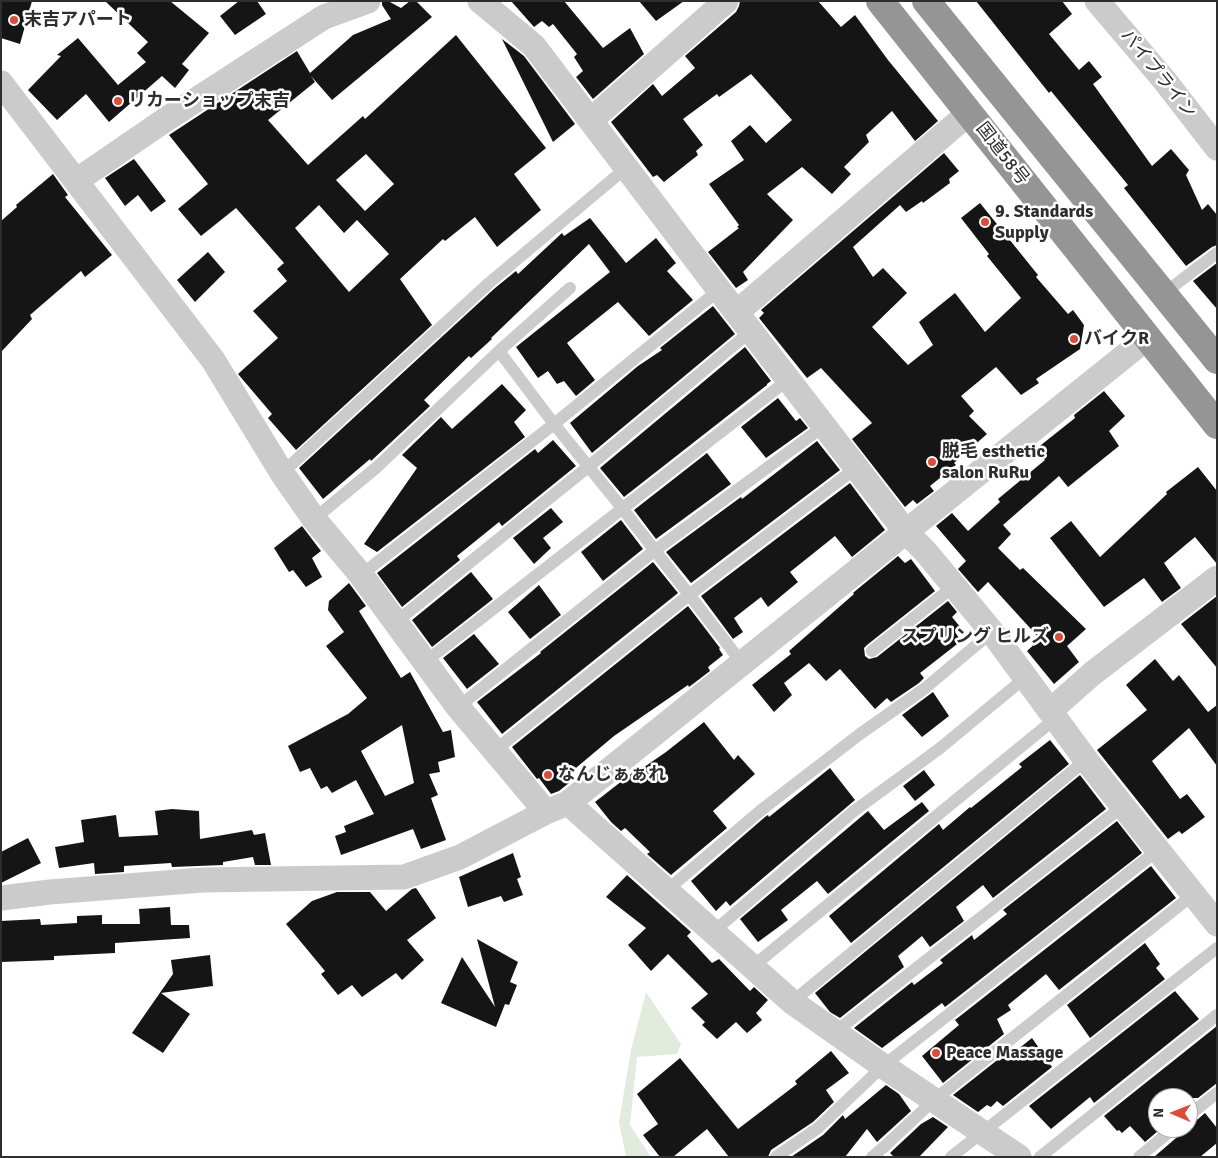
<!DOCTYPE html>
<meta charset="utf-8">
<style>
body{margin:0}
#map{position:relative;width:1218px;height:1158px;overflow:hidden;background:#fff;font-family:Signika,sans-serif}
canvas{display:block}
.frame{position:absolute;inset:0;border:2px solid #2e2e2e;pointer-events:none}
.north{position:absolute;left:1148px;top:1088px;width:50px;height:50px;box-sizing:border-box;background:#fff;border:1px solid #ababab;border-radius:50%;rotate:271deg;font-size:14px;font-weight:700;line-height:20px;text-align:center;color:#2e2e2e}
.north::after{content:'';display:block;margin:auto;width:18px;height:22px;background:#de4b38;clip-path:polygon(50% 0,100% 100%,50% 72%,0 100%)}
</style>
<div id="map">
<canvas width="1218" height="1158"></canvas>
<div class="frame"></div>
<div class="north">N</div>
</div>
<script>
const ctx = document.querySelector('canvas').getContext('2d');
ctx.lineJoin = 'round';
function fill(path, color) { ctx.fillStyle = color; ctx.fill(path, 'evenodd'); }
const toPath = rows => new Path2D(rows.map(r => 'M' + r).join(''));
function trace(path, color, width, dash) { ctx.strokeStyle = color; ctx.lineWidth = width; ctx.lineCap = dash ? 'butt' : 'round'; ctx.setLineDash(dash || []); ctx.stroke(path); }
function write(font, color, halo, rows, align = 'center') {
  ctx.font = font + ' Signika,"Noto Sans JP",sans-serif'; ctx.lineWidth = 5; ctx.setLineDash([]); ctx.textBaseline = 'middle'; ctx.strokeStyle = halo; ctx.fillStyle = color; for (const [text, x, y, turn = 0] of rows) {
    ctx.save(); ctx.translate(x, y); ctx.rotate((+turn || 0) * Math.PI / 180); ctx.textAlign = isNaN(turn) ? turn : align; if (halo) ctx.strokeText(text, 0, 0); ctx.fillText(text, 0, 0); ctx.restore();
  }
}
fill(toPath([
 [646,992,681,1044,677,1054,637,1057,630,1125,651,1157,626,1157,619,1122,631,1050]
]), '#e2ebdd');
fill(toPath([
 [1,1,32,1,20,44,1,38],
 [105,1,170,1,209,33,182,64,189,70,175,88,162,76,109,122,86,94,57,120,28,90,61,56,57,55,78,38,118,85,146,62,137,53,148,42],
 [239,1,257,1,266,14,235,35,220,16],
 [382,1,388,1,401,8,410,1,416,1,432,17,332,100,311,76,315,82,268,120,308,165,363,116,365,119,456,35,546,148,514,174,541,210,497,247,475,217,445,241,443,239,400,279,432,325,296,450,268,418,272,414,238,374,278,338,253,311,287,281,277,269,284,263,236,208,201,236,178,209,208,184,169,135,297,51,310,73,353,35,391,19,382,5],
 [366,154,394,184,365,211,336,180],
 [319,205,344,233,357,220,389,254,349,292,295,228],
 [511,1,564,1,603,48,630,28,644,54,593,99,576,77,583,71,574,57,577,54,553,24,549,27,542,21,534,27],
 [639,1,684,1,656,21],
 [740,1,818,1,841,27,855,15,888,60,938,121,915,141,892,111,866,135,869,142,844,167,851,174,832,194,802,167,767,194,793,220,743,272,748,280,736,288,708,252,739,228,737,227,739,225,709,184,744,160,731,141,750,125,766,143,792,120,751,74,719,97,717,94,683,119,703,145,696,151,698,155,664,182,657,175,653,177,611,122,653,84,662,96,695,68,685,56,736,12,739,6],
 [976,1,1062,1,1072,14,1049,34,1079,70,1089,61,1102,77,1093,84,1152,166,1171,149,1189,170,1186,175,1202,210,1208,204,1217,215,1217,245,1212,247,1186,266,1124,188,1128,185,1051,91,1049,93],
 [502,39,524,56,575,124,553,142],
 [944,153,959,171,949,179,950,183,923,203,922,201,906,212,900,205,853,247,873,277,883,268,907,293,872,327,908,365,933,345,919,322,955,293,985,332,1021,298,987,256,989,254,961,218,980,203,1038,275,1036,277,1068,314,1073,310,1084,325,1080,349,1036,379,1039,383,1021,395,996,367,961,396,974,411,969,416,987,434,954,463,956,465,930,486,934,491,917,504,913,500,905,507,852,439,872,423,821,368,807,378,759,318,764,313,761,310],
 [134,159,166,201,151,212,138,195,125,206,105,178],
 [53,174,68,195,65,197,112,255,85,277,81,271,30,315,32,319,1,352,1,221,17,207,16,205],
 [590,218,626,263,656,238,676,263,667,271,693,300,649,336,618,302,567,343,595,380,576,396,564,381,557,384,548,371,538,378,516,347,610,272,589,244,491,338,492,339,471,358,469,356,424,400,430,406,371,461,370,459,323,499,299,468,495,288,516,271,518,274,562,233,564,236],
 [208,252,225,272,195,302,177,280],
 [1217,263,1217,309,1193,281],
 [713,306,735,334,592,453,570,423,638,366,662,350,660,348],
 [745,347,771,381,767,384,767,385,624,497,600,468],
 [502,384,526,410,514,422,525,437,377,552,364,544,417,468,402,455,441,417,452,429],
 [1104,391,1125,416,1109,431,1119,446,1068,487,1059,476,1003,525,1011,534,998,548,1020,570,1023,568,1086,629,1067,646,1079,662,1054,684,1027,651,1040,639,988,582,978,592,958,569,966,561,936,526,952,513,968,531,1000,502,998,499,1045,460,1036,449,1075,418,1074,415],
 [778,398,796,421,800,418,808,428,766,458,741,427],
 [553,440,576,466,502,526,499,522,457,556,460,560,402,607,377,573,535,449,538,453],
 [817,441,840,470,691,583,666,552,741,497,742,499],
 [707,453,731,484,656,539,634,510],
 [1198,467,1217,491,1217,564,1195,537,1164,563,1181,588,1162,602,1144,578,1104,607,1050,538,1071,521,1100,557,1167,494,1166,492],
 [850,483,885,530,852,557,835,536,790,572,798,582,768,607,761,597,734,618,743,632,733,639,701,596],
 [551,508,563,522,543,538,551,548,534,564,513,538],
 [621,520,643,549,603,581,581,552],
 [302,526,321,551,312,558,322,577,306,587,293,570,289,572,274,548],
 [898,556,905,563,911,559,935,591,867,645,864,648,865,656,869,659,877,657,948,601,957,612,952,617,961,628,955,632,961,641,920,673,924,678,919,683,891,702,887,698,875,709,840,669,826,681,809,663,784,683,792,695,774,712,752,685,791,654,789,651,854,594,853,593,854,592],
 [653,562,678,593,502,734,477,702,541,653,540,652],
 [471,572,493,599,432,647,412,620],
 [349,583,366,606,359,611,401,678,410,672,443,732,451,730,455,757,438,762,440,772,429,774,438,795,431,798,446,840,421,849,413,829,341,855,335,836,346,832,344,826,374,814,356,780,332,793,327,786,321,789,310,768,300,772,288,746,348,714,367,698,326,646,344,632,328,610,329,601],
 [402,725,414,783,385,796,361,751],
 [539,585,561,615,530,639,508,612],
 [1217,596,1217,668,1181,624],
 [688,606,720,648,719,649,723,655,708,667,710,671,689,687,688,685,614,736,564,778,569,783,559,791,551,794,539,778,537,779,512,747],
 [474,634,499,664,467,689,443,658],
 [1155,659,1173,681,1179,675,1208,712,1217,705,1217,766,1189,728,1152,761,1180,799,1187,794,1205,817,1182,834,1179,831,1168,839,1097,750,1147,710,1126,685],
 [933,692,949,716,922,737,902,715],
 [704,722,734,760,738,755,755,774,713,811,727,828,671,875,647,854,650,852,625,828,621,831,611,822,595,802,636,770,637,772,666,752],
 [1050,740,1069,764,851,943,829,916,939,824,943,830,970,807,971,808,1022,767,1019,764],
 [830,768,855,800,730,906,726,901,716,911,691,881,765,817,768,815,769,817],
 [924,770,935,785,915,801,903,786],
 [1080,775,1106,809,993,898,983,885,956,907,964,921,930,947,922,936,898,956,904,967,840,1018,830,1012,815,993],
 [922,802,929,811,828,894,817,881,781,910,788,920,758,942,740,919,868,811,884,830],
 [172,809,199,811,200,839,252,830,254,835,265,833,271,865,255,865,253,857,223,862,223,865,172,867,171,863,124,866,124,872,95,874,94,863,59,868,55,847,84,842,81,820,116,815,119,837,158,835,155,811],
 [1117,821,1142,853,945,1007,942,1003,882,1048,854,1028,912,982,914,985,943,963,940,960,972,935,974,940,1007,914,1003,910],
 [28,838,41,863,1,883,1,852],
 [513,853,521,877,517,879,523,895,504,902,501,896,468,907,459,877],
 [1151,866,1176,898,1059,990,1046,974,1008,1005,1011,1010,997,1019,1004,1034,943,1083,922,1056,959,1025,955,1020],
 [627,875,691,932,687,936,712,963,719,959,750,991,754,987,768,1000,756,1013,762,1020,747,1033,736,1022,717,1039,702,1025,705,1022,691,1008,708,994,668,954,651,971,628,945,646,928,606,897],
 [416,888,436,918,407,940,424,960,402,980,396,973,362,997,352,985,338,995,321,974,325,971,286,924,312,901,337,892,370,892,386,911,412,889],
 [170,907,171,925,189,925,190,938,115,943,115,953,54,956,54,960,1,962,1,921,40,919,41,925,77,923,77,916,102,915,102,924,140,924,139,909],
 [477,939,518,962,510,982,517,985,509,1005,505,1004,496,1027,441,1003,462,957,495,1007],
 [1145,943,1160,964,1156,968,1165,979,1090,1038,1067,1005],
 [210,955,213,986,161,993,190,1014,163,1053,132,1033,173,974,171,960],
 [1175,991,1199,1019,1094,1103,1090,1097,1051,1129,1029,1106],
 [1217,1026,1217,1083,1198,1098,1158,1098,1158,1131,1145,1142,1130,1126,1122,1133,1119,1130,1117,1131,1104,1116],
 [1032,1038,1052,1067,1003,1106,997,1101,991,1107,987,1105,978,1112,953,1095,1010,1050,1012,1054],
 [831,1051,849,1073,826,1090,834,1102,813,1122,771,1150,768,1157,729,1157,707,1129,673,1157,660,1157,643,1135,658,1124,637,1094,680,1058,738,1129,797,1084,795,1081],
 [886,1085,899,1094,911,1111,877,1142,867,1129,845,1157,791,1157,823,1135,843,1115,845,1119],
 [1205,1113,1217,1128,1217,1143,1200,1157,1154,1157],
 [933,1117,948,1127,919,1157,894,1157,890,1153,921,1124]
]), '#151515');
trace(toPath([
 [1163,294,1217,253],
 [499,351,554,424,622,508,742,663],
 [282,473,489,283,626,168],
 [314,519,377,467,499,351,570,288],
 [361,575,554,424,719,290],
 [396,622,588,467,751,331],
 [872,651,954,586],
 [425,662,789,379],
 [458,707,654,551,824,426],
 [494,751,689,595,856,468],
 [666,891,760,811,860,734,924,689,992,632],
 [713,932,854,811,939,749,1026,677],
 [752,967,1056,718],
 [792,1002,1086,760],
 [835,1032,1123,806],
 [1188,1116,1217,1093],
 [776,1157,818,1128,883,1066,1158,850],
 [872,1157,885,1146,934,1100,1194,894],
 [951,1157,1217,948],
 [1040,1157,1217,1015],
 [1139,1157,1174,1128]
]), '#cbcbcb', 12);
trace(toPath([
 [480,1,534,46,719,290,906,532,925,551,992,632,1086,760,1217,924],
 [1097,1,1165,81,1217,148],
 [1,83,213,360,282,473,314,519,361,575,458,707,546,812],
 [591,120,726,1],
 [76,181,165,120,324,17,368,1],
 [737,312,969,113],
 [1050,711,1093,673,1217,578],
 [568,803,792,1002,883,1066,1019,1157],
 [1,898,50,892,203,880,404,877,460,857,546,812,568,803,1147,338]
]), '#cbcbcb', 25);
trace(toPath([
 [880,1,1217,425],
 [926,1,1217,360]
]), '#959595', 28);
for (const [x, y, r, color] of [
 [14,20,5,"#de4b38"],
 [118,101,5,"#de4b38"],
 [985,222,5,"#de4b38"],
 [1074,339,5,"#de4b38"],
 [932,462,5,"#de4b38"],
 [1059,637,5,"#de4b38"],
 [548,775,5,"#de4b38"],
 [936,1053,5,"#de4b38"]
]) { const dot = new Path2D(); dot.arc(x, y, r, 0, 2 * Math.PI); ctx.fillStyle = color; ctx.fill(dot); trace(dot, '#fff', 2); }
write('bold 18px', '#2e2e2e', '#fff', [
 ["末吉アパート",24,20],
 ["リカーショップ末吉",128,101],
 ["9. Standards",995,212],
 ["Supply",995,233],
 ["バイクR",1084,339],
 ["脱毛 esthetic",942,452],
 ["salon RuRu",942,473],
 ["スプリング ヒルズ",1049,637,"right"],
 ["なんじぁぁれ",558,775],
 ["Peace Massage",946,1053]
], 'left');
write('18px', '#2e2e2e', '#fff', [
 ["パイプライン",1158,74,51],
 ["国道58号",1002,154,52]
]);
</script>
